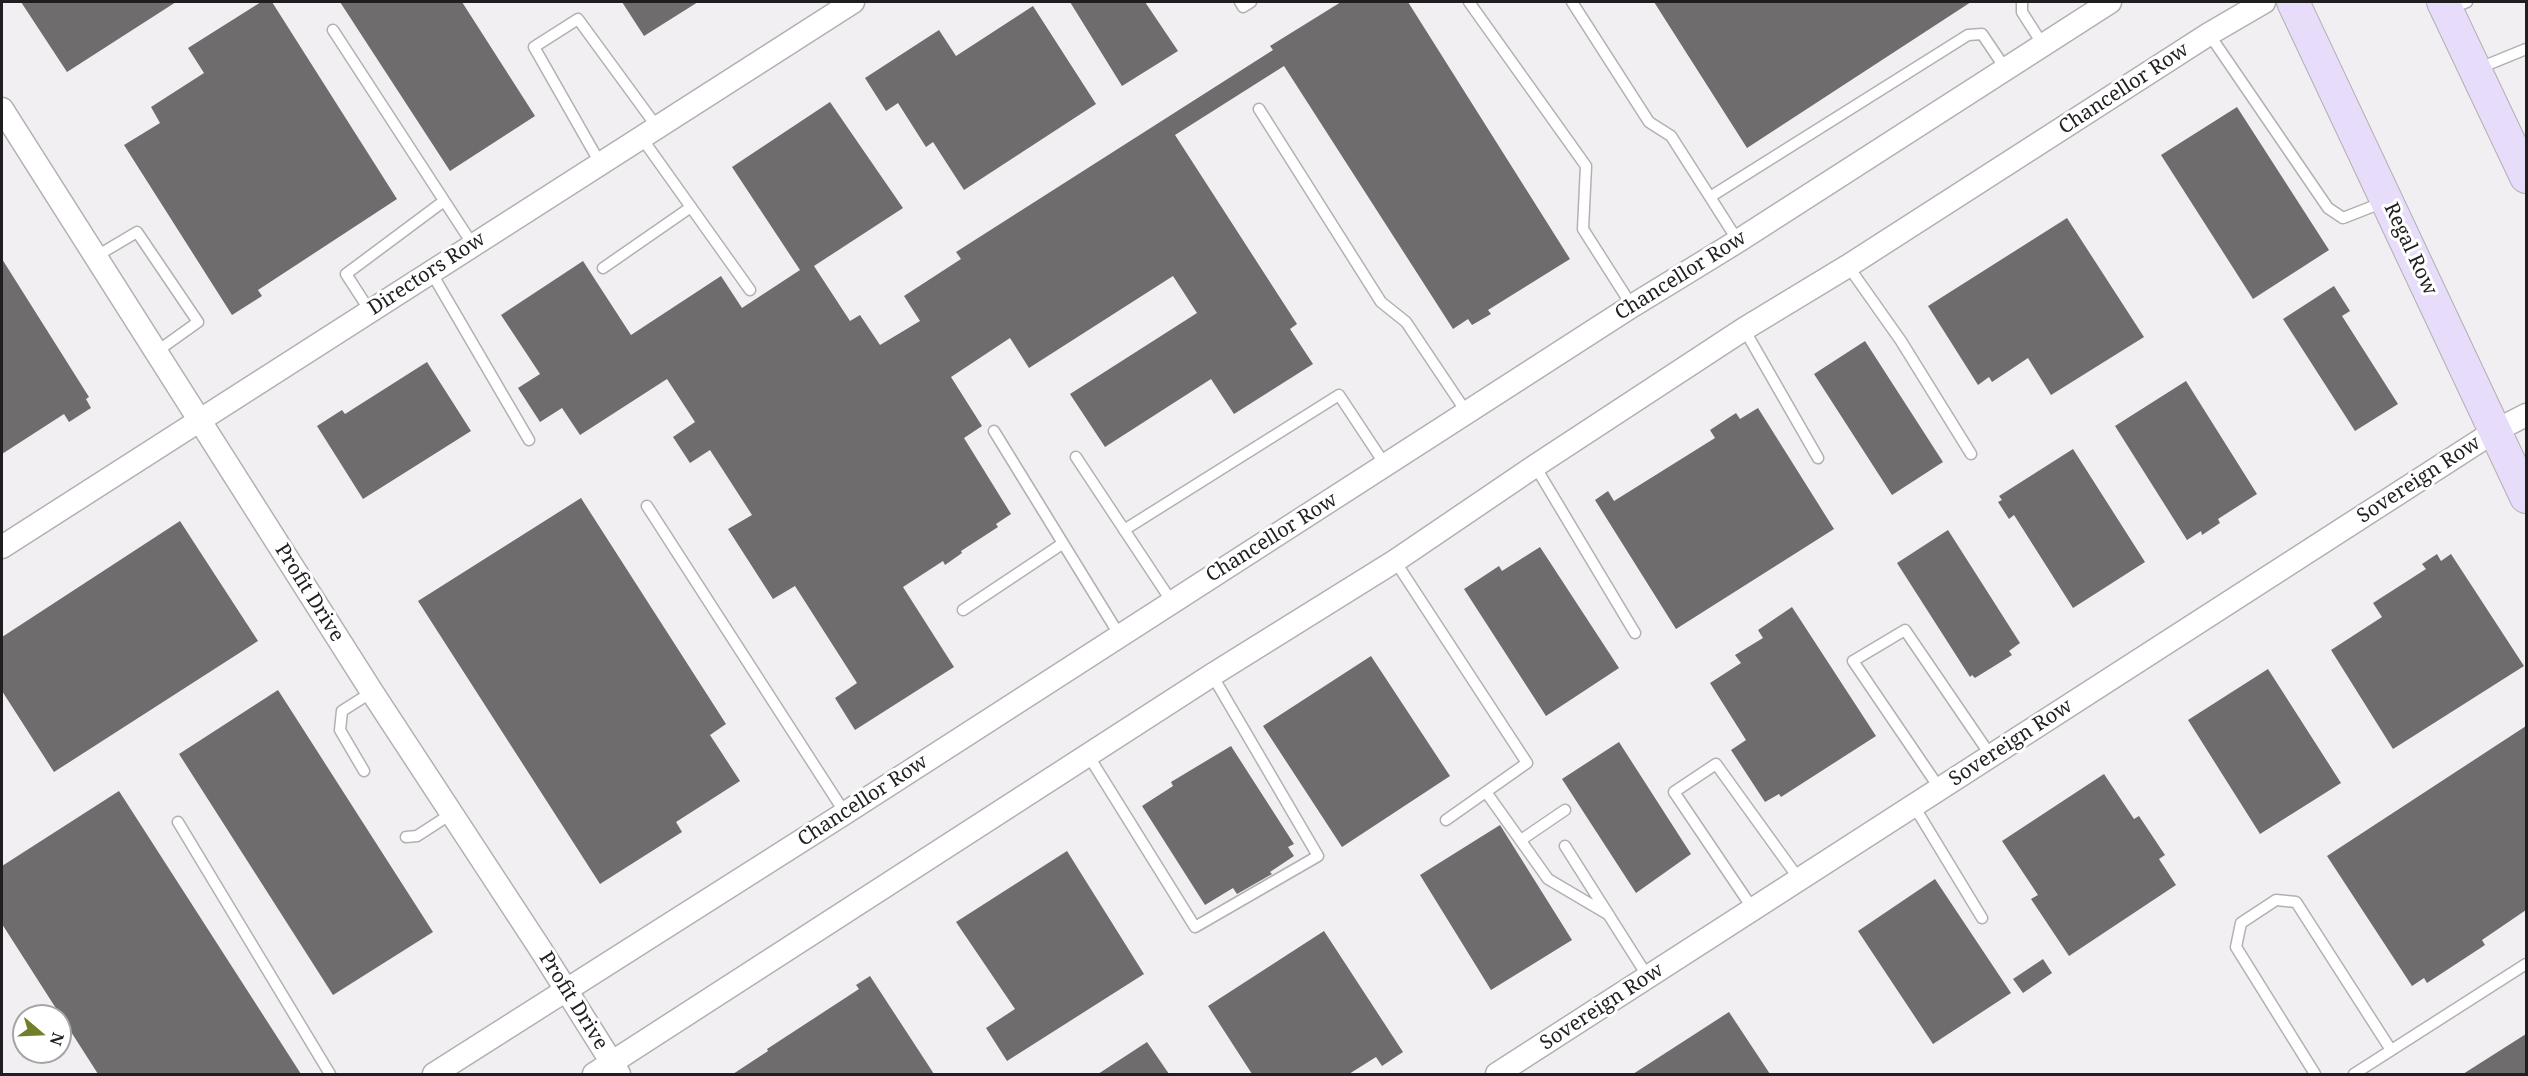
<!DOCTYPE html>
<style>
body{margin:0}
#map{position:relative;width:2528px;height:1076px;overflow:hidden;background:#f1eff1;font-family:"Noto Serif",serif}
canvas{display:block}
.frame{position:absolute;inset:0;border:3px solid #201f20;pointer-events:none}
.north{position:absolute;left:12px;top:1004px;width:60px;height:60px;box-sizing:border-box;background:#fff;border:2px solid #a6a5a6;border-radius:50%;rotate:109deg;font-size:16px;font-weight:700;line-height:24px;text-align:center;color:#201f20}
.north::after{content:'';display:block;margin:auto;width:21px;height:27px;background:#737e2a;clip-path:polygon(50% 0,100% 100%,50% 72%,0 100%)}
</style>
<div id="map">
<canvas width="2528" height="1076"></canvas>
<div class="frame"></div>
<div class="north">N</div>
</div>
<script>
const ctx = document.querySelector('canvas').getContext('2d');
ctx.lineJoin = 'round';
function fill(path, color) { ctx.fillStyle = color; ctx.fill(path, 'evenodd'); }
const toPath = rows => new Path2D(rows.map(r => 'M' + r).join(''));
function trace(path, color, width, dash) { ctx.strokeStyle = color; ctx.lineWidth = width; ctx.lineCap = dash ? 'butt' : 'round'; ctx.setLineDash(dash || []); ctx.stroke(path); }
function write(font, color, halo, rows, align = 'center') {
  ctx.font = font + ' "Noto Serif",serif'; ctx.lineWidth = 6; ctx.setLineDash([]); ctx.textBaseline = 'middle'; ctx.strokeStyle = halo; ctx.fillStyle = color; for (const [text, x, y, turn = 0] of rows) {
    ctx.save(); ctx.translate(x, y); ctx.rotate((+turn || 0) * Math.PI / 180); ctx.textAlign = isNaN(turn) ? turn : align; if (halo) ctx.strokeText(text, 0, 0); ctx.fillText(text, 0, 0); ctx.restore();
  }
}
fill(toPath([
 [21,2,176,2,67,72],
 [261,2,272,2,397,199,258,290,262,296,232,315,124,145,160,123,151,107,204,73,188,48],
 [340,2,462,2,535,116,450,171],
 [622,2,698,2,644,36],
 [1070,2,1145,2,1178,51,1122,86],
 [1341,2,1408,2,1570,259,1488,310,1491,314,1472,325,1468,319,1453,329,1284,66,1175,135,1297,324,1290,329,1313,364,1234,414,1211,379,1105,447,1070,394,1197,313,1173,276,1029,368,1010,338,951,377,982,426,964,438,1011,514,996,524,998,527,961,551,962,553,945,565,943,561,903,587,954,667,855,730,835,698,857,683,795,586,773,599,728,529,752,515,710,450,690,463,673,437,695,422,667,379,580,435,562,408,540,422,518,388,540,374,501,315,583,261,631,335,721,276,742,308,800,270,732,167,830,102,903,208,814,266,850,321,860,315,880,345,920,321,904,296,961,259,956,252,1273,50,1270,46],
 [1654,2,1971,2,1747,148],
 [1033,6,1096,104,964,190,933,142,926,147,898,103,886,111,865,78,939,30,956,56],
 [2237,107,2329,250,2253,299,2161,155],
 [2067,218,2144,337,2051,395,2028,358,1992,382,1989,377,1978,385,1928,306],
 [2,259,89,397,86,399,91,408,69,422,64,414,2,454],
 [2334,286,2350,311,2342,316,2398,404,2355,431,2283,319],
 [1865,341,1943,462,1892,495,1814,374],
 [427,362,471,431,363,499,317,426,342,410,345,414],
 [2186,381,2257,494,2218,519,2220,523,2202,535,2201,531,2187,540,2115,426],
 [1758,408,1834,529,1676,629,1595,500,1608,491,1614,501,1715,438,1710,430,1736,413,1740,419],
 [2073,449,2145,562,2073,608,2014,515,2009,519,1998,502,2002,500,1999,496],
 [581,498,726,724,710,735,740,781,676,822,682,832,600,884,418,601],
 [180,521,258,641,54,772,2,691,2,637],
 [1948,530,2020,643,2009,651,2012,655,1975,678,1972,675,1970,677,1897,563],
 [1540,547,1619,668,1546,716,1464,589,1499,566,1502,571],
 [2437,554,2441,561,2451,554,2524,666,2393,749,2331,650,2382,617,2373,603,2426,569,2422,564],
 [1792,607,1876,736,1781,797,1779,794,1765,802,1731,750,1746,740,1710,683,1741,663,1735,655,1763,638,1758,630],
 [1371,656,1450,776,1342,847,1263,726],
 [2268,669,2341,783,2260,834,2188,720],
 [278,690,433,932,333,995,179,754],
 [2526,726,2526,910,2482,940,2485,945,2427,983,2424,978,2412,986,2327,856],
 [1619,742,1691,854,1636,893,1562,779],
 [1231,746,1294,844,1288,847,1294,856,1270,872,1272,874,1237,894,1233,888,1205,905,1142,806,1173,786,1171,782],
 [2104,774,2134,819,2139,816,2165,855,2159,859,2176,885,2069,956,2031,899,2038,895,2002,841],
 [119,791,301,1074,98,1074,2,924,2,866],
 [1500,825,1572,940,1491,990,1420,875],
 [1067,851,1144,974,1007,1061,986,1028,1015,1009,956,922],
 [1935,879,2011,993,1933,1044,1858,931],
 [1324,931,1403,1052,1382,1066,1376,1057,1349,1074,1252,1074,1208,1006],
 [2043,959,2052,973,2023,993,2013,979],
 [870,976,934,1074,733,1074,768,1051,767,1049,859,989,856,985],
 [1729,1012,1770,1074,1633,1074],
 [2526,1034,2526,1074,2463,1074],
 [1147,1042,1169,1074,1098,1074]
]), '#6f6c6d');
const lane = toPath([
 [1240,2,1243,7,1251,2],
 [1469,2,1586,166,1583,229,1632,306],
 [1572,2,1649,122,1671,136,1710,197],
 [2022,2,2022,12,2043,45],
 [2450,9,2467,2],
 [333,30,473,245],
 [2209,34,2328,208,2343,218,2384,202],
 [2477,69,2526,49],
 [1259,109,1381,302,1406,322,1467,413],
 [641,137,750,290],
 [600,163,534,47,578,19,657,127],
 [1738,241,1710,197,1968,35,1982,34,2005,68],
 [95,257,137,232,198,322,156,352],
 [1848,266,1901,341,1971,454],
 [603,268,691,207],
 [431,272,529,440],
 [370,311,346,274,444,201],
 [1744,329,1818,458],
 [994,431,1120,636],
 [1076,457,1172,602],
 [1535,466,1635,633],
 [647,506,845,813],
 [1124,530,1339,395,1386,466],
 [1395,561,1527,763,1446,820],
 [963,610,1062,544],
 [1088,755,1195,927,1318,856,1212,675],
 [364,771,340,730,342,711,372,692],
 [1940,789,1853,661,1905,630,1991,756],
 [1486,792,1548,879,1609,915],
 [1914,806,1982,918],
 [178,822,330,1074],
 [406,837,417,836,451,814],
 [1521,840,1565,810],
 [1565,846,1648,977],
 [1753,909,1674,792,1716,764,1799,879],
 [2315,1074,2236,947,2241,923,2276,900,2296,902,2391,1050],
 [2354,1074,2526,964]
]);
const street = toPath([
 [2,109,372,692,541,950,619,1074],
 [2,547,853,2],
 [434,1074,845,813,1632,306,1738,241,2110,2],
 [594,1074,1212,675,1395,561,1535,466,1744,329,1848,266,2209,34,2264,2],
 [1497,1074,2495,431,2526,415]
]);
const secondary = toPath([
 [2293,2,2526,497],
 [2443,2,2526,177]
]);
trace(lane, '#b3b0b3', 13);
trace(street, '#b3b0b3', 25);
trace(secondary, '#b3b0b3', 34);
trace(lane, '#fff', 10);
trace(street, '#fff', 22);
trace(secondary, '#e7dcf9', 32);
write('20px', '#201f20', '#fff', [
 ["Chancellor Row",2124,89,-33],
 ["Regal Row",2410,249,65],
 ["Directors Row",427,274,-33],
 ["Chancellor Row",1681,276,-32],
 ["Sovereign Row",2419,480,-33],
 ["Chancellor Row",1272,538,-32],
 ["Profit Drive",309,593,58],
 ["Sovereign Row",2011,743,-33],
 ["Chancellor Row",863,801,-33],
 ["Profit Drive",573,1001,58],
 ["Sovereign Row",1602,1007,-33]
]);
</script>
